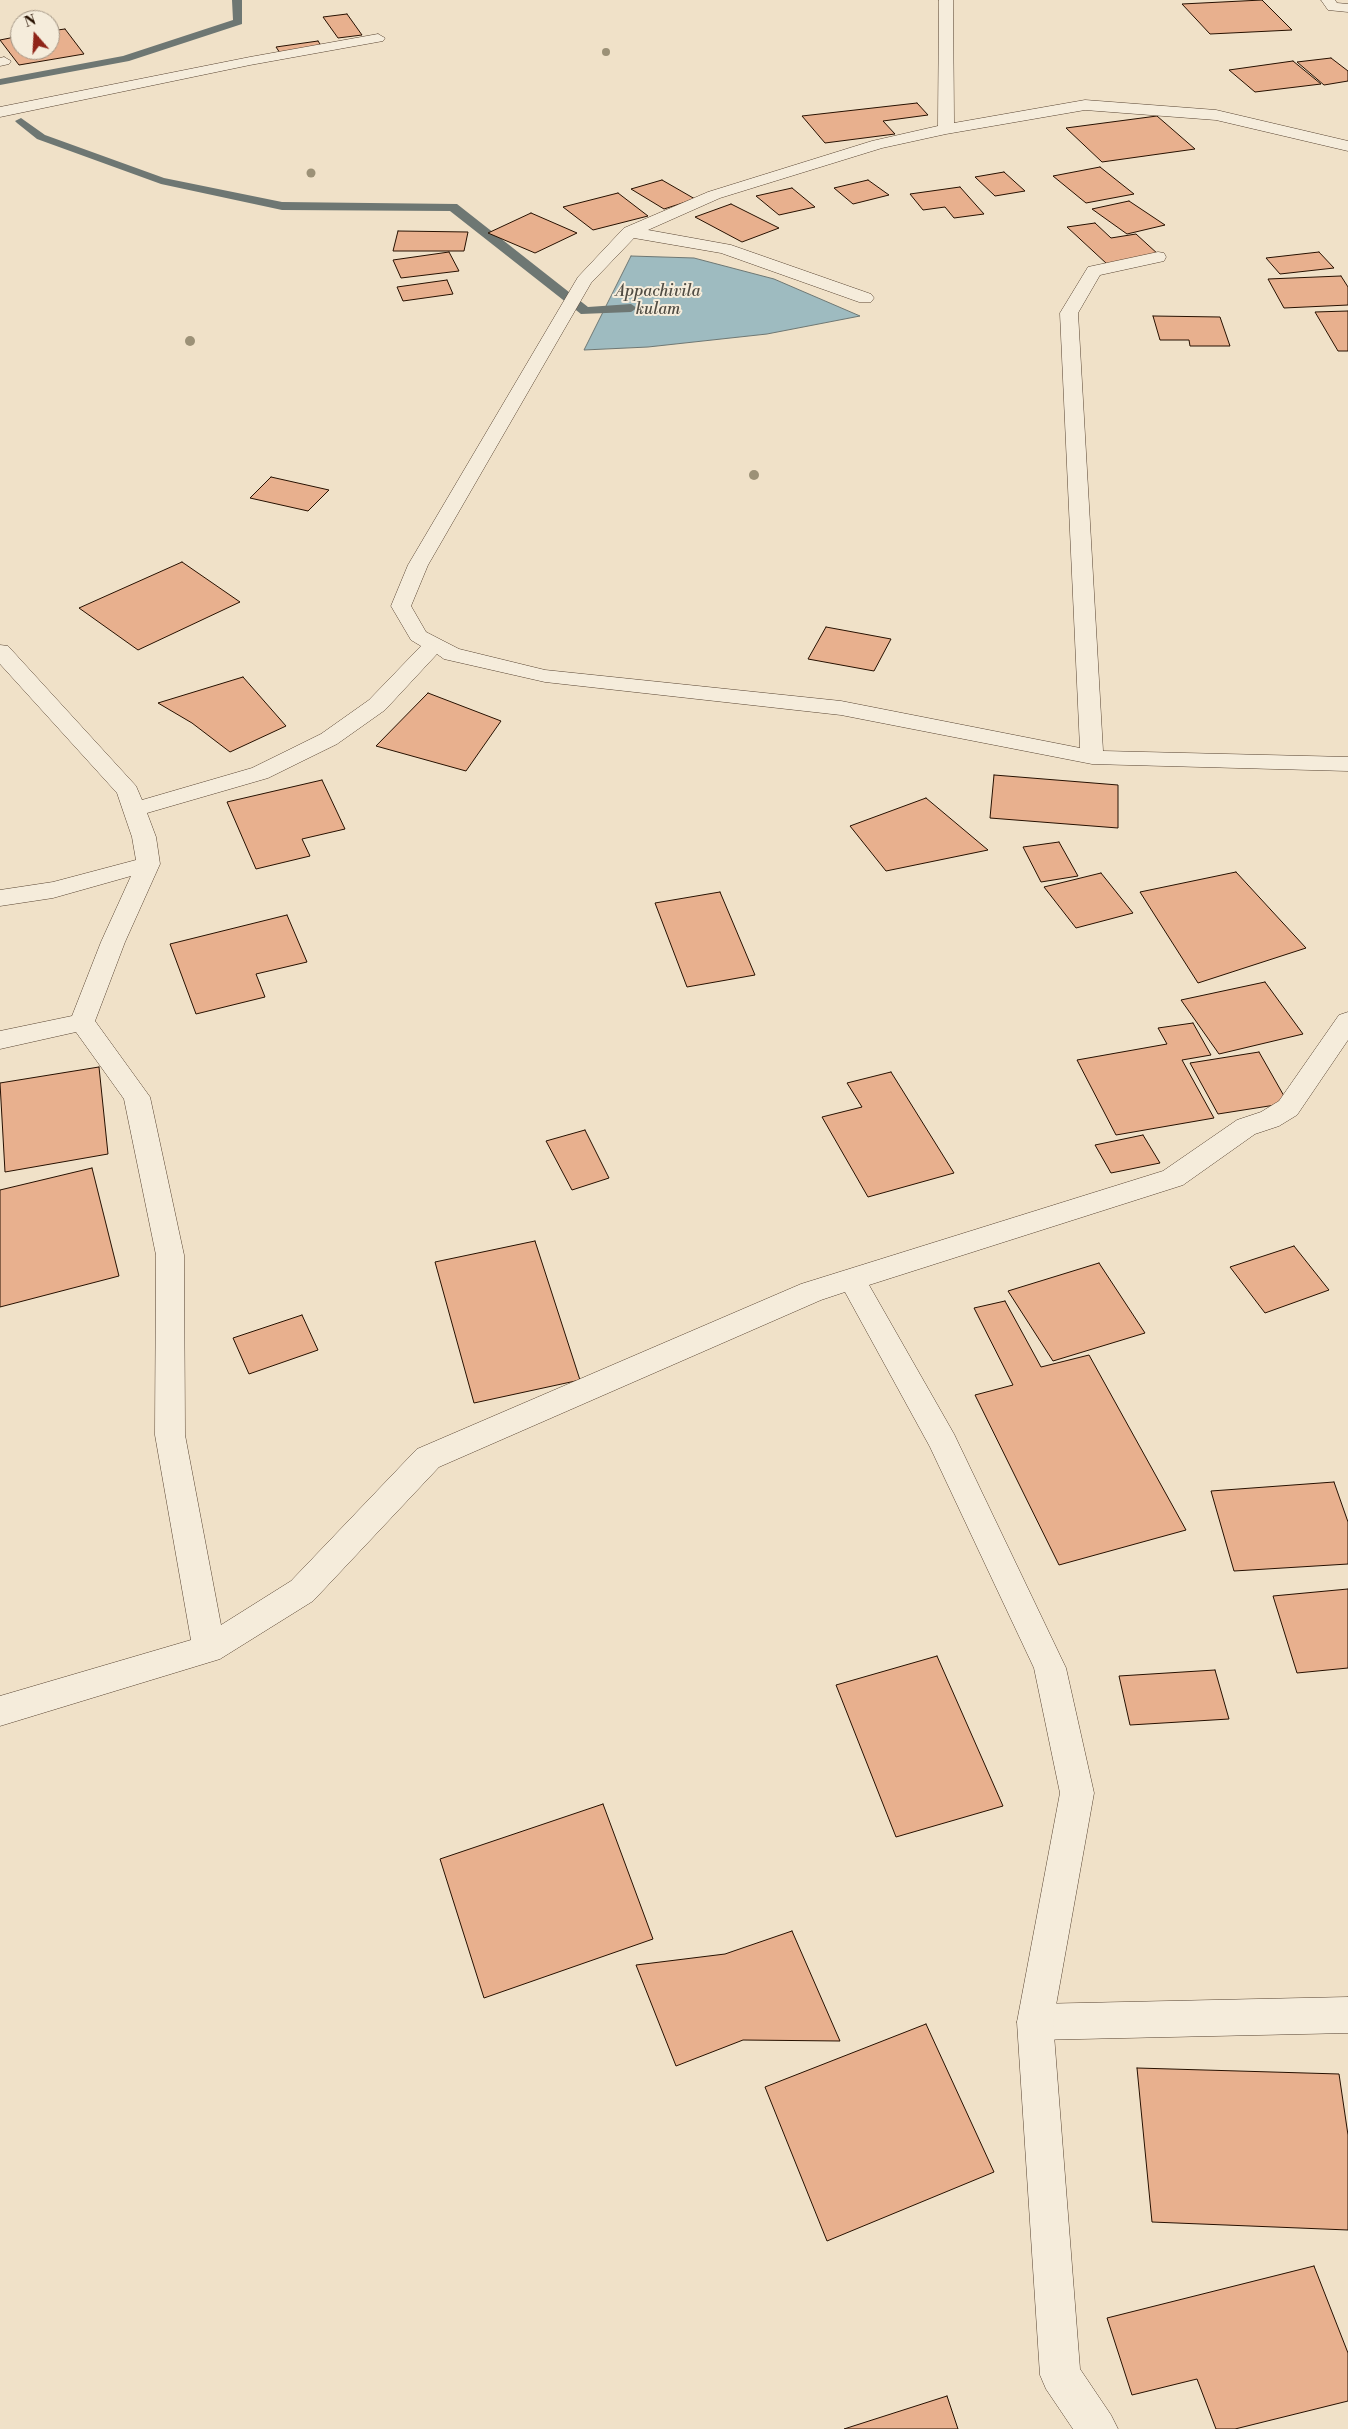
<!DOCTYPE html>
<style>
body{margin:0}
#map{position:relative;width:1348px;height:2429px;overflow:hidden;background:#f0e1c8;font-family:"Libre Bodoni",serif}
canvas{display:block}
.north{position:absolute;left:10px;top:10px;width:50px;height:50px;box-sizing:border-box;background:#f5ecdb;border:1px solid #a29483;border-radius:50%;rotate:341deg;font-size:14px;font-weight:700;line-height:20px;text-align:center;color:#261000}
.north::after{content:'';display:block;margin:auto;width:18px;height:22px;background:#8f2418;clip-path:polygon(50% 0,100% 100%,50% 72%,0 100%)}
</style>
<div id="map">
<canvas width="1348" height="2429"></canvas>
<div class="north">N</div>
</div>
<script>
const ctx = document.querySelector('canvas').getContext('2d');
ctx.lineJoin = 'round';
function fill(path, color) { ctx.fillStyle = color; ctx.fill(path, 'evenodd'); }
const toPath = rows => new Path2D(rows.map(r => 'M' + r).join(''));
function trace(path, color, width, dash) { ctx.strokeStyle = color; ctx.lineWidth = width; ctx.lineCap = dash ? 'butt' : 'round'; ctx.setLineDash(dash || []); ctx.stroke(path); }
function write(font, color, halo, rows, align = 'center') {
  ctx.font = font + ' "Libre Bodoni",serif'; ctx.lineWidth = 4; ctx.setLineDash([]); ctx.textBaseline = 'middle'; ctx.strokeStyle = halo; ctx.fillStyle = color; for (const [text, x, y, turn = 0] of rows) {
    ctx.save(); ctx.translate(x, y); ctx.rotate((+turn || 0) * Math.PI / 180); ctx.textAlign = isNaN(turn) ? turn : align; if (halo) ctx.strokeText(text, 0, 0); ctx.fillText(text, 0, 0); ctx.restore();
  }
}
const water = toPath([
 [631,256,694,258,774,279,860,316,767,334,648,347,584,350,631,256]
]);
fill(water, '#9ebbc0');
trace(water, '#6e7773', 1);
fill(toPath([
 [232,0,242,0,242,24,129,61,0,85,0,79,123,56,233,20,232,0],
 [21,118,45,135,164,178,282,202,457,204,588,307,631,304,637,308,631,312,581,314,450,211,282,210,161,184,37,139,17,123,15,121,21,118]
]), '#6e7773');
const building = toPath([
 [1262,0,1292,30,1210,34,1182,4,1262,0],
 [347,14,362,35,338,38,323,17,347,14],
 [65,29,84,54,19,65,0,40,20,36,20,50,50,50,50,31,65,29],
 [318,41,322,47,280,53,276,47,318,41],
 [1331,58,1348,71,1348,81,1324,85,1297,62,1331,58],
 [1293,61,1321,84,1255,92,1229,70,1293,61],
 [917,103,928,115,883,121,895,134,825,143,802,116,917,103],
 [1157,116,1195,149,1102,162,1066,128,1157,116],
 [1100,167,1134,194,1086,203,1053,176,1100,167],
 [1004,172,1025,191,995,196,975,177,1004,172],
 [662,180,695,199,664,209,631,189,662,180],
 [868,180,889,195,853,204,834,188,868,180],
 [960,187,984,214,954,218,945,207,923,210,910,194,960,187],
 [792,188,815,207,779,215,756,196,792,188],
 [618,193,648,216,593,230,563,207,618,193],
 [1129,201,1165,225,1127,234,1092,209,1129,201],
 [731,204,779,228,742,242,695,217,731,204],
 [531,213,577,233,535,253,488,233,531,213],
 [1095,223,1111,238,1136,234,1159,255,1107,264,1067,227,1095,223],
 [398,231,468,232,464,251,393,251,398,231],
 [449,252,459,271,401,278,393,260,449,252],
 [1319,252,1334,268,1280,274,1266,258,1319,252],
 [1341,276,1348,287,1348,305,1284,308,1268,279,1341,276],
 [447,280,453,294,403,301,397,287,447,280],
 [1348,311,1348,351,1338,351,1315,312,1348,311],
 [1153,316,1220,317,1230,346,1190,346,1189,340,1160,340,1153,316],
 [271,477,329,490,308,511,250,498,271,477],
 [182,562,240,602,138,650,79,608,182,562],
 [826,627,891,639,874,671,808,659,826,627],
 [243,677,286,726,230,752,192,723,158,703,243,677],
 [428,693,501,721,466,771,376,746,428,693],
 [994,775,1118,785,1118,828,990,818,994,775],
 [322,780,345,829,302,839,310,856,256,869,227,802,322,780],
 [926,798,988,850,886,871,850,826,926,798],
 [1059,842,1078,876,1041,882,1023,847,1059,842],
 [1236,872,1306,948,1198,983,1140,892,1236,872],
 [1101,873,1133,913,1076,928,1044,887,1101,873],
 [720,892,755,975,687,987,655,903,720,892],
 [287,915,307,962,256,974,265,997,196,1014,170,944,287,915],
 [1265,982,1303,1034,1219,1054,1181,1000,1265,982],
 [1193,1023,1211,1055,1182,1060,1214,1118,1116,1135,1077,1060,1167,1044,1158,1028,1193,1023],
 [1259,1052,1288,1103,1218,1114,1190,1063,1259,1052],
 [99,1067,108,1154,5,1172,0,1083,99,1067],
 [891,1072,954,1173,868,1197,822,1117,862,1107,847,1083,891,1072],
 [585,1130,609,1178,572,1190,546,1141,585,1130],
 [1143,1135,1160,1163,1111,1173,1095,1145,1143,1135],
 [92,1168,119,1276,0,1307,0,1190,92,1168],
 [535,1241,580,1380,474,1403,435,1262,535,1241],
 [1294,1246,1329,1290,1265,1313,1230,1267,1294,1246],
 [1099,1263,1145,1333,1053,1361,1008,1291,1099,1263],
 [1005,1301,1041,1367,1089,1355,1186,1530,1059,1565,975,1395,1013,1385,974,1308,1005,1301],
 [302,1315,318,1350,249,1374,233,1338,302,1315],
 [1334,1482,1348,1522,1348,1564,1234,1571,1211,1491,1334,1482],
 [1348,1589,1348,1668,1297,1673,1273,1596,1348,1589],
 [937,1656,1003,1806,896,1837,836,1685,937,1656],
 [1215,1670,1229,1719,1130,1725,1119,1676,1215,1670],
 [603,1804,653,1939,484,1998,440,1859,603,1804],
 [792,1931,840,2041,743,2040,676,2066,636,1965,725,1954,792,1931],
 [926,2024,994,2172,827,2241,765,2087,926,2024],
 [1137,2068,1339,2074,1348,2135,1348,2230,1152,2222,1137,2068],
 [1314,2266,1348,2353,1348,2401,1235,2429,1216,2429,1197,2379,1132,2395,1107,2318,1314,2266],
 [947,2396,958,2429,844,2429,947,2396]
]);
fill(building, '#e8b08e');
trace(building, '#261000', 1);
const service = toPath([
 [1348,1997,1348,2033,1035,2040,1022,2035,1017,2022,1022,2009,1035,2004,1348,1997]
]);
const minor = toPath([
 [939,0,953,0,954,123,1085,100,1216,110,1348,141,1348,151,1216,120,1085,110,946,134,882,148,720,198,648,230,731,245,871,294,874,298,871,302,859,302,721,253,634,238,591,283,428,565,411,606,426,632,459,649,545,670,841,701,1080,748,1060,313,1088,267,1158,252,1164,253,1166,257,1164,261,1100,275,1078,313,1103,751,1348,757,1348,771,1092,764,841,715,545,682,444,659,437,654,385,710,337,744,268,778,147,813,156,837,160,864,125,942,95,1021,150,1097,184,1255,185,1435,221,1625,291,1581,417,1449,801,1284,1163,1171,1237,1120,1261,1112,1279,1101,1339,1015,1348,1012,1348,1040,1297,1115,1279,1126,1255,1134,1183,1185,869,1285,954,1434,1066,1668,1094,1793,1053,2022,1080,2369,1111,2415,1118,2429,1073,2429,1046,2389,1040,2375,1017,2022,1060,1793,1034,1668,930,1447,845,1292,821,1300,439,1467,313,1601,220,1659,0,1726,0,1696,191,1640,155,1435,156,1255,124,1099,76,1032,0,1049,0,1031,72,1016,101,942,131,876,53,898,0,906,0,890,53,882,136,860,132,837,117,793,0,664,0,645,8,646,136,786,142,800,252,768,321,734,369,700,421,646,411,640,391,606,408,565,578,277,624,228,708,192,872,141,938,126,939,0],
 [1321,0,1335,0,1337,3,1348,4,1348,12,1328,10,1321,0],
 [378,34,385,38,383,41,250,65,0,117,0,107,250,57,378,34],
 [4,57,11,61,9,64,0,66,0,58,4,57]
]);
trace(service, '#584432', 1);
trace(minor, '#584432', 1);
fill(service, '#f5ecdb');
fill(minor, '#f5ecdb');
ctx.fillStyle = '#9c9177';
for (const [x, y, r] of [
 [606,52,4],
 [311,173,4.5],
 [190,341,5],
 [754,475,5]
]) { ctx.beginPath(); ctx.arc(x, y, r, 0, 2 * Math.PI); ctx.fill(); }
write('italic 16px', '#504c43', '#f5ecdb', [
 ["Appachivila",658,292],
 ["kulam",658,310]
]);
</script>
